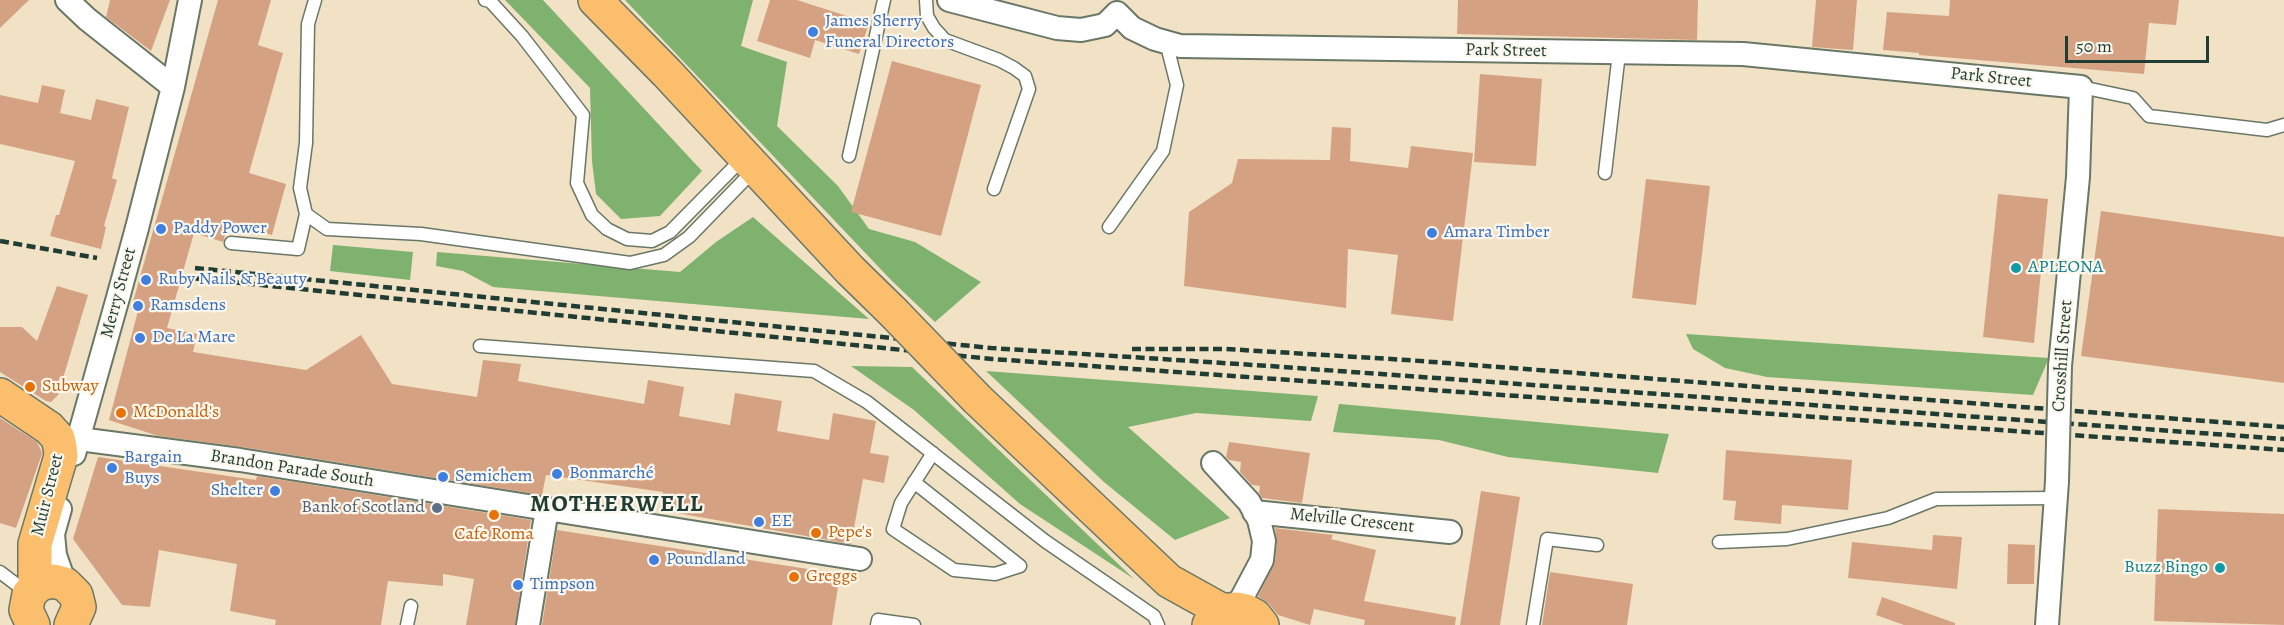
<!DOCTYPE html>
<meta charset="utf-8">
<style>
body{margin:0}
#map{position:relative;width:2284px;height:625px;overflow:hidden;background:#f2e2c5;font-family:Alegreya,serif}
canvas{display:block}
.scale{position:absolute;left:2065px;top:36px;width:144px;height:27px;box-sizing:border-box;border:3px solid #1f3d34;border-top:0;padding-left:8px;font-size:18px;line-height:21px;white-space:nowrap;color:#1f3d34;-webkit-text-stroke:4px #fbf7ec;paint-order:stroke}
</style>
<div id="map">
<canvas width="2284" height="625"></canvas>
<div class="scale">50 m</div>
</div>
<script>
const ctx = document.querySelector('canvas').getContext('2d');
ctx.lineJoin = 'round';
function fill(path, color) { ctx.fillStyle = color; ctx.fill(path, 'evenodd'); }
const toPath = rows => new Path2D(rows.map(r => 'M' + r).join(''));
function trace(path, color, width, dash) { ctx.strokeStyle = color; ctx.lineWidth = width; ctx.lineCap = dash ? 'butt' : 'round'; ctx.setLineDash(dash || []); ctx.stroke(path); }
function write(font, color, halo, rows, align = 'center') {
  ctx.font = font + ' Alegreya,serif'; ctx.lineWidth = 4.5; ctx.setLineDash([]); ctx.textBaseline = 'middle'; ctx.strokeStyle = halo; ctx.fillStyle = color; for (const [text, x, y, turn = 0] of rows) {
    ctx.save(); ctx.translate(x, y); ctx.rotate((+turn || 0) * Math.PI / 180); ctx.textAlign = isNaN(turn) ? turn : align; if (halo) ctx.strokeText(text, 0, 0); ctx.fillText(text, 0, 0); ctx.restore();
  }
}
fill(toPath([
 [505,0,543,0,702,171,660,216,621,219,596,194,592,161,590,88],
 [625,0,753,0,741,46,787,62,777,126,838,186,869,229,915,242,981,282,935,322,891,280],
 [753,217,869,319,493,287,463,271,436,266,437,252,680,272,716,242],
 [333,245,413,252,410,280,330,271],
 [1686,334,2049,358,2033,395,1767,377,1725,368,1693,349],
 [851,366,912,367,1134,579,1020,504,914,410],
 [986,371,1318,396,1311,421,1196,413,1128,427,1230,518,1175,540,1104,482],
 [1339,404,1340,404,1669,434,1658,473,1508,457,1439,440,1333,432]
]), '#7eb26e');
fill(toPath([
 [0,0,29,0,0,28],
 [110,0,170,0,151,51,106,17],
 [218,0,271,0,258,45,283,53,249,173,286,184,272,235,229,223,223,242,194,233,167,328,197,334,193,352,306,370,361,335,392,384,477,397,483,360,521,364,518,381,644,404,648,380,684,387,679,416,730,425,735,393,782,401,777,431,829,440,833,413,876,421,870,453,889,456,884,483,863,479,851,544,660,510,663,492,546,475,542,495,242,447,158,436,109,420,138,311,131,309],
 [770,0,797,0,869,23,859,54,815,40,810,58,757,41],
 [1458,0,1698,0,1697,40,1457,34],
 [1816,0,1857,0,1853,50,1812,47],
 [1950,0,2179,0,2176,25,2149,23,2144,74,1919,55,1919,53,1883,50,1887,12,1949,16],
 [892,61,981,85,941,236,851,212],
 [1480,74,1542,79,1536,166,1474,162],
 [42,85,65,90,60,113,91,120,96,99,129,107,112,178,117,180,104,226,106,227,101,249,50,236,56,215,59,215,75,161,0,144,0,95,38,103],
 [1332,127,1351,128,1350,161,1408,168,1411,146,1473,153,1453,321,1391,314,1398,255,1348,249,1346,308,1184,286,1189,212,1232,183,1238,159,1330,160],
 [1646,179,1710,186,1696,305,1632,298],
 [1998,194,2048,199,2034,343,1983,337],
 [2101,211,2284,237,2284,383,2081,356],
 [57,286,88,295,58,395,51,402,46,401,0,372,0,327,22,327,37,341],
 [0,418,37,442,41,450,42,454,16,528,0,523],
 [1229,442,1310,453,1302,503,1262,498,1259,493,1260,486,1252,485,1240,472,1241,462,1229,460,1226,457],
 [1726,450,1852,460,1848,510,1782,505,1781,524,1734,520,1736,501,1723,500],
 [98,457,256,480,257,476,531,520,515,625,466,625,474,579,443,574,443,586,388,581,381,625,275,625,276,620,230,611,237,564,159,550,150,607,122,605,73,539],
 [1481,491,1520,497,1500,625,1460,625],
 [2158,509,2284,514,2284,625,2154,621],
 [1275,528,1333,535,1331,539,1376,550,1364,601,1456,617,1455,625,1364,625,1365,620,1314,609,1310,625,1278,615,1269,604,1258,596,1275,562,1277,542],
 [557,530,840,574,832,625,542,625],
 [1933,535,1962,537,1957,589,1848,578,1852,542,1932,550],
 [2008,544,2035,545,2034,584,2007,584],
 [1550,572,1633,584,1627,625,1542,625],
 [1882,597,1955,623,1955,625,1904,625,1876,615]
]), '#d4a282');
const lane = toPath([
 [485,0,490,1,522,36,583,115,577,183,592,215,607,229,627,239,652,241,670,232,744,157],
 [926,0,927,16,934,28,945,40,999,60,1014,68,1025,76,1029,89,994,189],
 [2081,87,2133,98,2149,116,2267,130,2284,125],
 [849,156,884,0],
 [1605,173,1619,53],
 [306,214,327,229,421,234,630,263,664,255,689,237,754,170],
 [1109,227,1163,151,1177,85,1166,42],
 [231,243,298,249,306,214,300,188,306,143,308,24,315,0],
 [480,346,814,371,867,402,1045,541,1154,616,1158,625],
 [933,453,901,503,893,529,954,570,995,574,1020,566],
 [914,482,1020,566],
 [1719,542,1787,539,1888,518,1936,499,2056,498],
 [0,572,29,594],
 [407,625,411,606],
 [877,625,878,620,914,625],
 [1533,625,1547,539,1597,545]
]);
const street = toPath([
 [67,0,87,19,173,87],
 [949,0,1057,28,1081,30,1105,25,1117,13,1132,28,1155,39,1180,46,1743,54,2081,87,2078,177,2060,366],
 [137,228,173,87,190,0],
 [79,439,240,460,860,559],
 [74,454,119,294],
 [1213,463,1249,502,1259,520,1264,541,1262,560,1236,609],
 [60,509,53,534,55,555,65,584],
 [1254,512,1450,532],
 [528,625,547,509],
 [2047,625,2057,481]
]);
const primary = toPath([
 [595,0,667,73,850,270,893,312],
 [0,395,49,428,58,438,60,447,61,456,35,544,35,588],
 [977,399,1169,581,1223,611],
 [33,625,26,610,29,594,40,584,53,581,65,584,76,595,79,607,71,625],
 [1209,625,1223,611,1236,609,1246,611,1255,616,1262,625]
]);
trace(lane, '#697767', 15);
trace(street, '#697767', 26);
trace(primary, '#697767', 36);
trace(lane, '#fff', 12);
trace(street, '#fff', 22);
trace(primary, '#fabe6d', 33);
trace(toPath([
 [0,241,97,258],
 [195,268,991,348,1269,366,2284,439],
 [192,278,992,359,2284,450],
 [1132,349,1226,349,1407,360,2284,427]
]), '#1f3d34', 4.5, [9, 4.5]);
const streetBridge = toPath([
 [119,294,137,228],
 [2057,481,2060,366]
]);
const primaryBridge = toPath([
 [893,312,977,399]
]);
trace(streetBridge, '#697767', 26, []);
trace(primaryBridge, '#697767', 36, []);
trace(streetBridge, '#fff', 22);
trace(primaryBridge, '#fabe6d', 33);
for (const [x, y, r, color] of [
 [813,32,6,"#3f7fe0"],
 [161,229,6,"#3f7fe0"],
 [1432,233,6,"#3f7fe0"],
 [2016,268,6,"#0f9aa8"],
 [146,280,6,"#3f7fe0"],
 [138,306,6,"#3f7fe0"],
 [140,338,6,"#3f7fe0"],
 [30,387,6,"#e8710a"],
 [121,413,6,"#e8710a"],
 [112,468,6,"#3f7fe0"],
 [557,474,6,"#3f7fe0"],
 [443,477,6,"#3f7fe0"],
 [275,491,6,"#3f7fe0"],
 [437,508,6,"#5c6f8a"],
 [494,515,6,"#e8710a"],
 [759,522,6,"#3f7fe0"],
 [816,533,6,"#e8710a"],
 [654,560,6,"#3f7fe0"],
 [2220,568,6,"#0f9aa8"],
 [794,577,6,"#e8710a"],
 [518,585,6,"#3f7fe0"]
]) { const dot = new Path2D(); dot.arc(x, y, r, 0, 2 * Math.PI); ctx.fillStyle = color; ctx.fill(dot); trace(dot, '#fbf7ec', 2); }
write('18px', '#366cbe', '#fbf7ec', [
 ["James Sherry",825,22],
 ["Funeral Directors",825,43],
 ["Paddy Power",173,229],
 ["Amara Timber",1444,233],
 ["Ruby Nails & Beauty",158,280],
 ["Ramsdens",150,306],
 ["De La Mare",152,338],
 ["Bargain",124,458],
 ["Buys",124,479],
 ["Bonmarché",569,474],
 ["Semichem",455,477],
 ["Shelter",263,491,"right"],
 ["EE",771,522],
 ["Poundland",666,560],
 ["Timpson",530,585]
], 'left');
write('18px', '#1f3d34', '#fbf7ec', [
 ["Park Street",1506,51,1],
 ["Park Street",1991,78,6],
 ["Merry Street",119,293,-75],
 ["Crosshill Street",2063,356,-86],
 ["Brandon Parade South",292,469,9],
 ["Muir Street",48,495,-76],
 ["Melville Crescent",1352,521,6]
]);
write('18px', '#0d838f', '#fbf7ec', [
 ["APLEONA",2028,268],
 ["Buzz Bingo",2208,568,"right"]
], 'left');
write('18px', '#c56008', '#fbf7ec', [
 ["Subway",42,387],
 ["McDonald's",133,413],
 ["Pepe's",828,533],
 ["Cafe Roma",494,535,"center"],
 ["Greggs",806,577]
], 'left');
write('18px', '#4e5e75', '#fbf7ec', [
 ["Bank of Scotland",425,508]
], 'right');
ctx.letterSpacing = '1.5px';
write('bold 24px', '#1f3d34', '#fbf7ec', [
 ["MOTHERWELL",617,505]
]);
ctx.letterSpacing = '0px';
</script>
